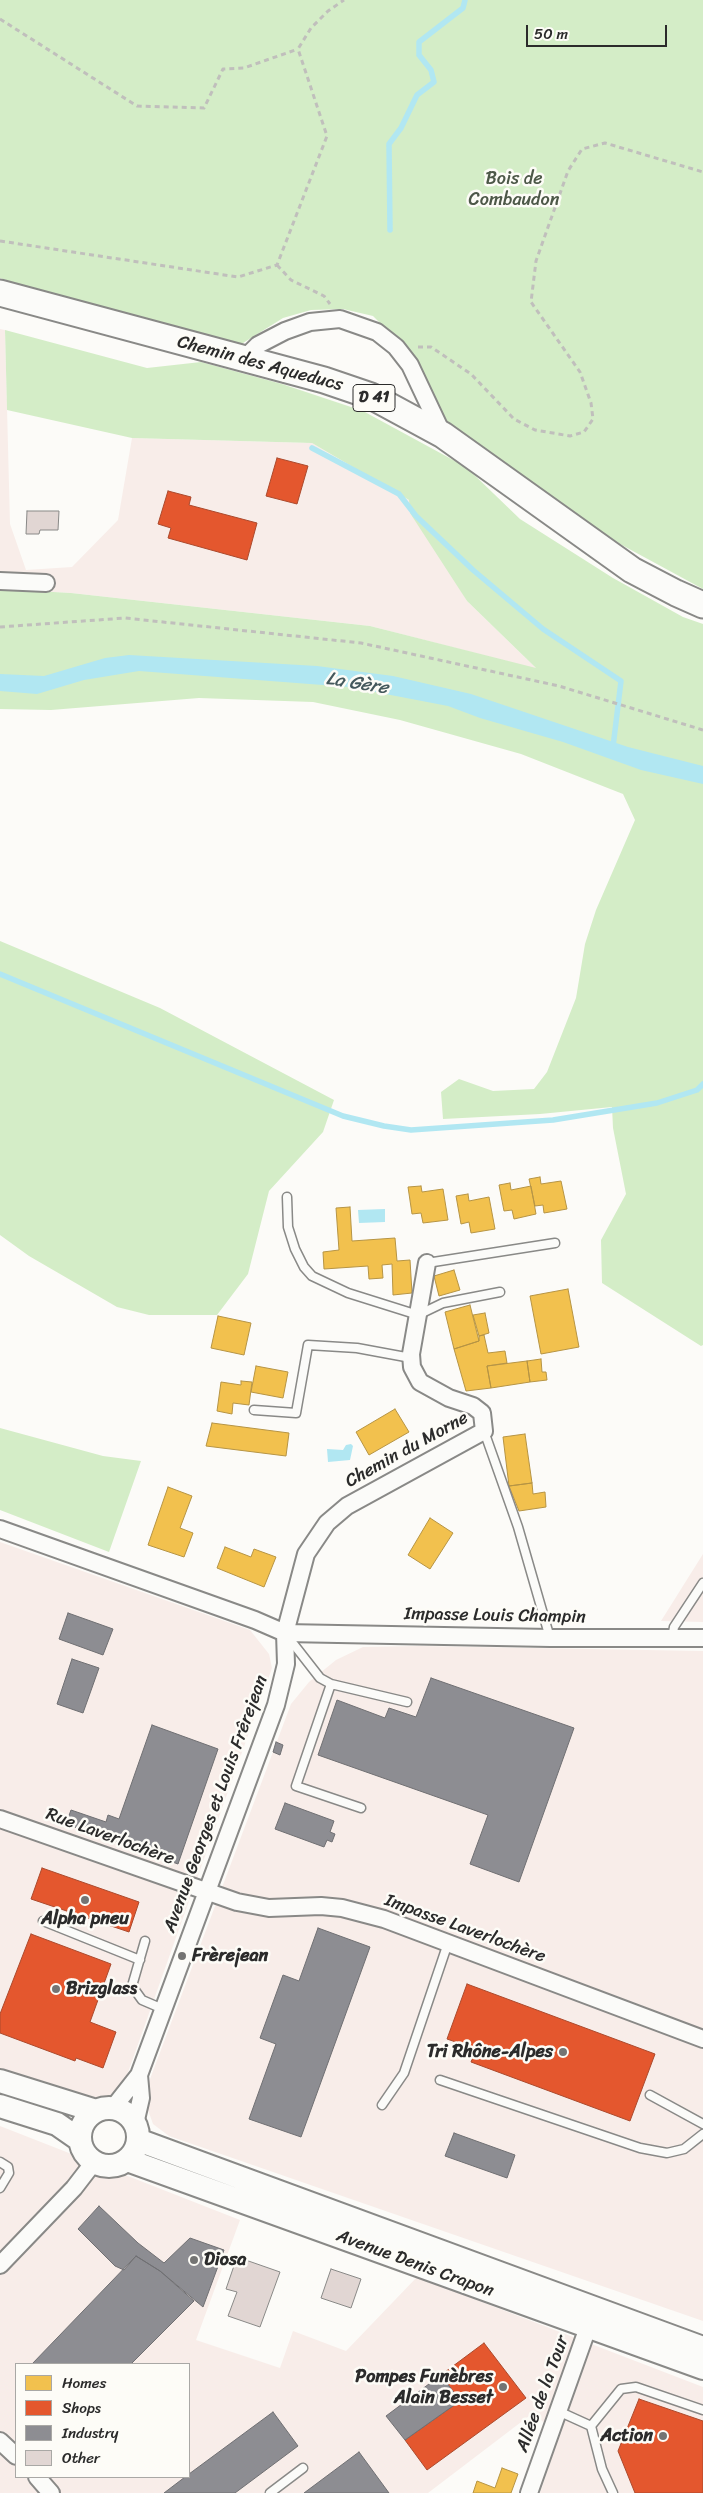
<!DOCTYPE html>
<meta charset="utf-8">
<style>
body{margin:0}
#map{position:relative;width:703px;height:2493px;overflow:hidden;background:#fcfbf8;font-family:Sriracha,sans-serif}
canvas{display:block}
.legend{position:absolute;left:15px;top:2363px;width:175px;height:115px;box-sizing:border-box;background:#fdfcf7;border:1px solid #a9a8a5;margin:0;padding:6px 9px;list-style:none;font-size:15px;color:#2b2b2b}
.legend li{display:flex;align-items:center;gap:10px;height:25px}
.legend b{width:25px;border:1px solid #a9a8a5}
.scale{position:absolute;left:526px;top:25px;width:141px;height:22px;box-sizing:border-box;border:2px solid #2b2b2b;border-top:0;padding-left:6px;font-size:15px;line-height:18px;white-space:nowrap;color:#2b2b2b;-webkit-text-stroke:4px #fdfcf7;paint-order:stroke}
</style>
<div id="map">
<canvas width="703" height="2493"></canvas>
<ul class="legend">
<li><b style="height:14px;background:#f2c14e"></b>Homes</li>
<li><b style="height:14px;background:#e4572e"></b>Shops</li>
<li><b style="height:14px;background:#8d8d92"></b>Industry</li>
<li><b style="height:14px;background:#e1d6d3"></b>Other</li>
</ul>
<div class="scale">50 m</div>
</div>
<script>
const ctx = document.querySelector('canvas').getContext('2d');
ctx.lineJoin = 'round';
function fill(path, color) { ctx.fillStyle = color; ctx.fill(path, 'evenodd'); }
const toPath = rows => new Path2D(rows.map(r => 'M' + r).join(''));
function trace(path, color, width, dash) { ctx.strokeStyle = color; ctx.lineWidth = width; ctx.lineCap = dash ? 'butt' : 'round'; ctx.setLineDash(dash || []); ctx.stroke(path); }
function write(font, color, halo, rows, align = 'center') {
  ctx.font = font + ' Sriracha,sans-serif'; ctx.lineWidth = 5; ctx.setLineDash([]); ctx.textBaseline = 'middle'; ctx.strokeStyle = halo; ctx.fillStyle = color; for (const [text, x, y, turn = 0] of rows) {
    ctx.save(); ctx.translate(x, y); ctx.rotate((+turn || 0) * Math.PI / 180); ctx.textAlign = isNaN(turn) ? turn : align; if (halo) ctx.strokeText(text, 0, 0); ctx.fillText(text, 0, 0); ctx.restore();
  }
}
fill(toPath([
 [0,329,5,330,10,524,26,570,72,567,118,520,132,438,312,443,409,500,467,601,537,669,370,626,71,593,0,589],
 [0,1542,250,1630,269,1654,272,1668,121,2092,109,2102,94,2104,0,2073],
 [703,1554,703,1622,661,1621],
 [420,1646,703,1651,703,2321,169,2136,153,2124,148,2110,147,2087,291,1704,309,1682,336,1660,363,1647],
 [0,2126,240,2220,196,2340,280,2368,293,2331,346,2351,417,2277,703,2387,703,2493,540,2493,559,2436,533,2413,428,2493,0,2493],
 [16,2364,189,2364,189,2477,16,2477]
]), '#f8ede9');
fill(toPath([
 [0,0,703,0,703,589,620,544,440,420,392,335,373,316,343,309,311,310,283,318,235,348,74,303,0,278],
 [5,330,147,368,201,362,282,384,363,411,466,467,520,519,613,578,683,617,703,624,703,1345,701,1346,602,1283,601,1240,626,1194,613,1128,612,1107,540,1114,443,1119,441,1092,459,1079,493,1091,534,1089,547,1072,576,998,585,944,596,910,635,820,623,794,521,754,400,720,313,702,199,698,51,710,0,709,0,589,71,593,370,626,536,668,467,601,410,513,409,500,312,443,132,438,7,410],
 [0,941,160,1008,334,1100,323,1132,269,1191,248,1274,217,1315,149,1315,117,1307,29,1256,0,1235],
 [0,1428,103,1456,141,1461,109,1552,0,1510]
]), '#d4edc7');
fill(toPath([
 [129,655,317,666,393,676,471,694,628,747,703,766,703,784,641,770,563,742,480,718,448,706,349,687,139,671,84,680,37,694,0,691,0,674,44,676,105,658],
 [385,1209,385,1222,359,1223,358,1210],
 [351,1444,353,1446,350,1460,328,1462,327,1449,343,1450,346,1445]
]), '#b1e7f2');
const homes = toPath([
 [540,1177,541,1184,561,1181,567,1209,544,1213,543,1205,535,1206,529,1179,540,1177],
 [510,1183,511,1190,531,1186,536,1214,514,1219,512,1210,504,1211,499,1185,510,1183],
 [421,1186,422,1192,443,1189,448,1220,423,1223,421,1213,412,1214,408,1187,421,1186],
 [468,1194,469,1201,489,1197,495,1229,471,1233,469,1222,461,1224,456,1196,468,1194],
 [350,1207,352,1241,395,1238,397,1261,410,1260,412,1293,393,1295,392,1264,382,1265,383,1278,369,1279,368,1266,324,1269,323,1252,339,1250,336,1208,350,1207],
 [454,1270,460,1290,439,1296,434,1276,454,1270],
 [568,1289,579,1347,541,1354,530,1296,568,1289],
 [470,1305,479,1341,454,1349,445,1312,470,1305],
 [485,1313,489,1333,479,1336,473,1315,485,1313],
 [218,1316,251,1323,244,1355,211,1348,218,1316],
 [484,1335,488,1353,505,1351,507,1363,487,1366,491,1388,466,1391,454,1349,479,1341,479,1336,484,1335],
 [541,1359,542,1372,546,1372,547,1380,530,1382,527,1361,541,1359],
 [527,1361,530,1382,491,1388,487,1366,527,1361],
 [256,1366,288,1372,283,1398,251,1392,256,1366],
 [241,1381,252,1382,249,1405,233,1403,232,1414,217,1411,221,1382,241,1385,241,1381],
 [395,1409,409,1432,369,1455,356,1432,395,1409],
 [212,1423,289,1433,286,1456,206,1446,212,1423],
 [525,1434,532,1483,509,1486,503,1437,525,1434],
 [532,1483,533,1494,545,1492,546,1507,519,1511,509,1486,532,1483],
 [168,1487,192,1496,180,1528,193,1533,184,1557,148,1545,168,1487],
 [430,1518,453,1533,430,1569,408,1555,430,1518],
 [225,1547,251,1557,254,1549,276,1557,264,1587,217,1568,225,1547],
 [502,2468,518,2474,511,2493,473,2493,477,2481,495,2488,502,2468]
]);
fill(homes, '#f2c14e');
trace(homes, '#b69444', 1);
const shops = toPath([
 [277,458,308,466,297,504,266,496,277,458],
 [168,491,191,497,189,505,257,523,247,560,168,538,171,528,158,524,168,491],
 [42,1868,139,1902,129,1932,31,1899,42,1868],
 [31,1934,111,1964,90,2022,116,2032,103,2068,76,2058,75,2061,0,2033,0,2014,31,1934],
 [467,1984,655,2054,630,2121,471,2062,476,2049,447,2039,467,1984],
 [484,2343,526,2398,427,2470,405,2440,460,2401,441,2375,484,2343],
 [639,2399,703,2421,703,2493,635,2493,618,2451,639,2399]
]);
fill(shops, '#e4572e');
trace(shops, '#ac4a2d', 1);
const industry = toPath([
 [68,1613,113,1629,103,1655,59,1639,68,1613],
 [72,1659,99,1668,83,1713,57,1704,72,1659],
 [431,1678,574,1728,519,1882,470,1864,488,1815,318,1755,337,1700,385,1718,389,1708,416,1717,431,1678],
 [152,1725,218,1749,178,1864,66,1824,71,1810,106,1822,108,1815,119,1819,152,1725],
 [276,1742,283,1745,280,1755,273,1752,276,1742],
 [285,1803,334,1821,330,1832,335,1834,332,1842,327,1840,324,1847,275,1829,285,1803],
 [318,1928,370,1947,301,2137,249,2119,276,2044,260,2038,283,1975,299,1981,318,1928],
 [454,2133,515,2155,507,2178,445,2156,454,2133],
 [99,2206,138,2243,164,2263,190,2238,224,2250,203,2307,160,2271,136,2256,124,2270,115,2266,78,2229,99,2206],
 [136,2256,160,2271,194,2301,131,2364,32,2364,136,2256],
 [441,2375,460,2401,405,2440,386,2416,441,2375],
 [273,2412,298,2446,235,2493,164,2493,185,2477,189,2477,189,2474,273,2412],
 [359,2452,389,2493,304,2493,359,2452]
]);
fill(industry, '#8d8d92');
trace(industry, '#707073', 1);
trace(toPath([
 [390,230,389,144,401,128,417,95,434,82,431,70,419,55,419,42,463,8,465,0],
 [312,448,399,494,416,516,473,570,543,629,621,681,613,747],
 [0,974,343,1116,384,1126,411,1130,553,1120,657,1103,697,1090,703,1084]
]), '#b1e7f2', 5.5);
const building = toPath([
 [27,511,59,511,58,530,40,530,39,534,26,534,27,511],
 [237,2257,280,2272,260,2327,228,2316,237,2292,226,2289,237,2257],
 [331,2269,361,2279,351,2308,321,2298,331,2269]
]);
fill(building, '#e1d6d3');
trace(building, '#898987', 1);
const service = toPath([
 [287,1197,288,1227,295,1249,304,1267,312,1276,348,1293,418,1315,443,1303,500,1292],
 [427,1263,555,1243],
 [254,1410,296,1413,308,1345,357,1348,411,1358],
 [484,1431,518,1527,550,1638],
 [288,1637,320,1678,331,1684,407,1702],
 [672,1639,674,1627,703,1583],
 [331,1684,296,1786,361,1808],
 [43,1921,140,1960],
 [145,1941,132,1986,142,2000,163,2009],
 [440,2080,640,2148,667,2153,684,2149,703,2134],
 [650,2095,703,2124],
 [382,2105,404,2073,448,1943],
 [0,2162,8,2167,9,2173,0,2188],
 [558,2411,591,2426],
 [591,2426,621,2389,636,2387,703,2410],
 [591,2426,602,2469,613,2493],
 [270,2493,303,2468]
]);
const minor = toPath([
 [244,359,258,345,285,331,310,322,340,319,377,332,396,347,410,365,443,435],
 [0,581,46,583],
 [0,1529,255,1620,285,1633,550,1638,703,1638],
 [0,1819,237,1902,269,1908,321,1906,342,1908,384,1919,703,2039],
 [113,2108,139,2075,276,1705,286,1664,285,1633,306,1554,327,1523,347,1506,484,1431,482,1413,473,1406,449,1398,420,1382,412,1367,411,1354,427,1263],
 [135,2124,141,2098,139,2075],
 [0,2265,74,2188,94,2162],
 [0,2441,16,2456],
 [37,2477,51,2493],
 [529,2493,592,2316]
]);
const secondary = toPath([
 [0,2081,96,2111],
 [0,2106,57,2124,80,2140],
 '80 2137a29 29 0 1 1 58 0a29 29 0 1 1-58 0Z',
 [138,2140,703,2348],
 [127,2160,703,2368]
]);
const primary = toPath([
 [0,293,324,380,371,396,443,435,632,570,676,593,703,605]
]);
trace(service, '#898987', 11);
trace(minor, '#898987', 20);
trace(secondary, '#898987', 26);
trace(primary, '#898987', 29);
trace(toPath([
 [0,19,137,106,204,108,223,69,244,68,298,49],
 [0,241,238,277,277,265,327,136,298,49,311,28,328,11,344,0],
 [277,265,291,280,324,296,330,304],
 [418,347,431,347,471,374,514,419,535,430,570,436,584,432,593,419,591,403,580,372,531,302,536,261,568,171,582,149,605,143,703,172],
 [0,627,125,618,361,643,559,686,703,730]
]), '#c0bfbc', 3, [5, 4]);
trace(service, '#fbfbf9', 8);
trace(minor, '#fbfbf9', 16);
trace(secondary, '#fbfbf9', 22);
trace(primary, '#fbfbf9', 25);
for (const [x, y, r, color] of [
 [85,1900,5,"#747473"],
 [182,1956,5,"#747473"],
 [56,1989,5,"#747473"],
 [563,2052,5,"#747473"],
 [194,2260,5,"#747473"],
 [503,2387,5,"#747473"],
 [663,2436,5,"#747473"]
]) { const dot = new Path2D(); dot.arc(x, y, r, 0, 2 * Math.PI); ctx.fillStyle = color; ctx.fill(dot); trace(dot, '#fdfcf7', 2); }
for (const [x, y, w] of [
 [374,398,42]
]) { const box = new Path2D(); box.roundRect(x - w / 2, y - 13.5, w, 27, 4); ctx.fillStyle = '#fdfcf7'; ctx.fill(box); trace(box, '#2b2b2b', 1); }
write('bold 16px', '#2b2b2b', null, [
 ["D 41",374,398]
]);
write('18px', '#4d5848', '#fdfcf7', [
 ["Bois de",514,179],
 ["Combaudon",514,200]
]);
write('18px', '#2b2b2b', '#fdfcf7', [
 ["Chemin des Aqueducs",260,364,15],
 ["Chemin du Morne",407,1450,-29],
 ["Impasse Louis Champin",495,1616,1],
 ["Avenue Georges et Louis Frêrejean",216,1804,-70],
 ["Rue Laverlochère",110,1837,20],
 ["Impasse Laverlochère",465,1929,20],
 ["Avenue Denis Crapon",415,2264,20],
 ["Allée de la Tour",543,2394,-70]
]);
write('bold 18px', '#2b2b2b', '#fdfcf7', [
 ["Alpha pneu",85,1919,"center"],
 ["Frèrejean",192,1956],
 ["Brizglass",66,1989],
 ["Tri Rhône-Alpes",553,2052,"right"],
 ["Diosa",204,2260],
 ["Pompes Funèbres",493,2377,"right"],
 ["Alain Besset",493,2398,"right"],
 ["Action",653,2436,"right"]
], 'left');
write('italic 19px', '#44585c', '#fdfcf7', [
 ["La Gère",357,684,9]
]);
</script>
